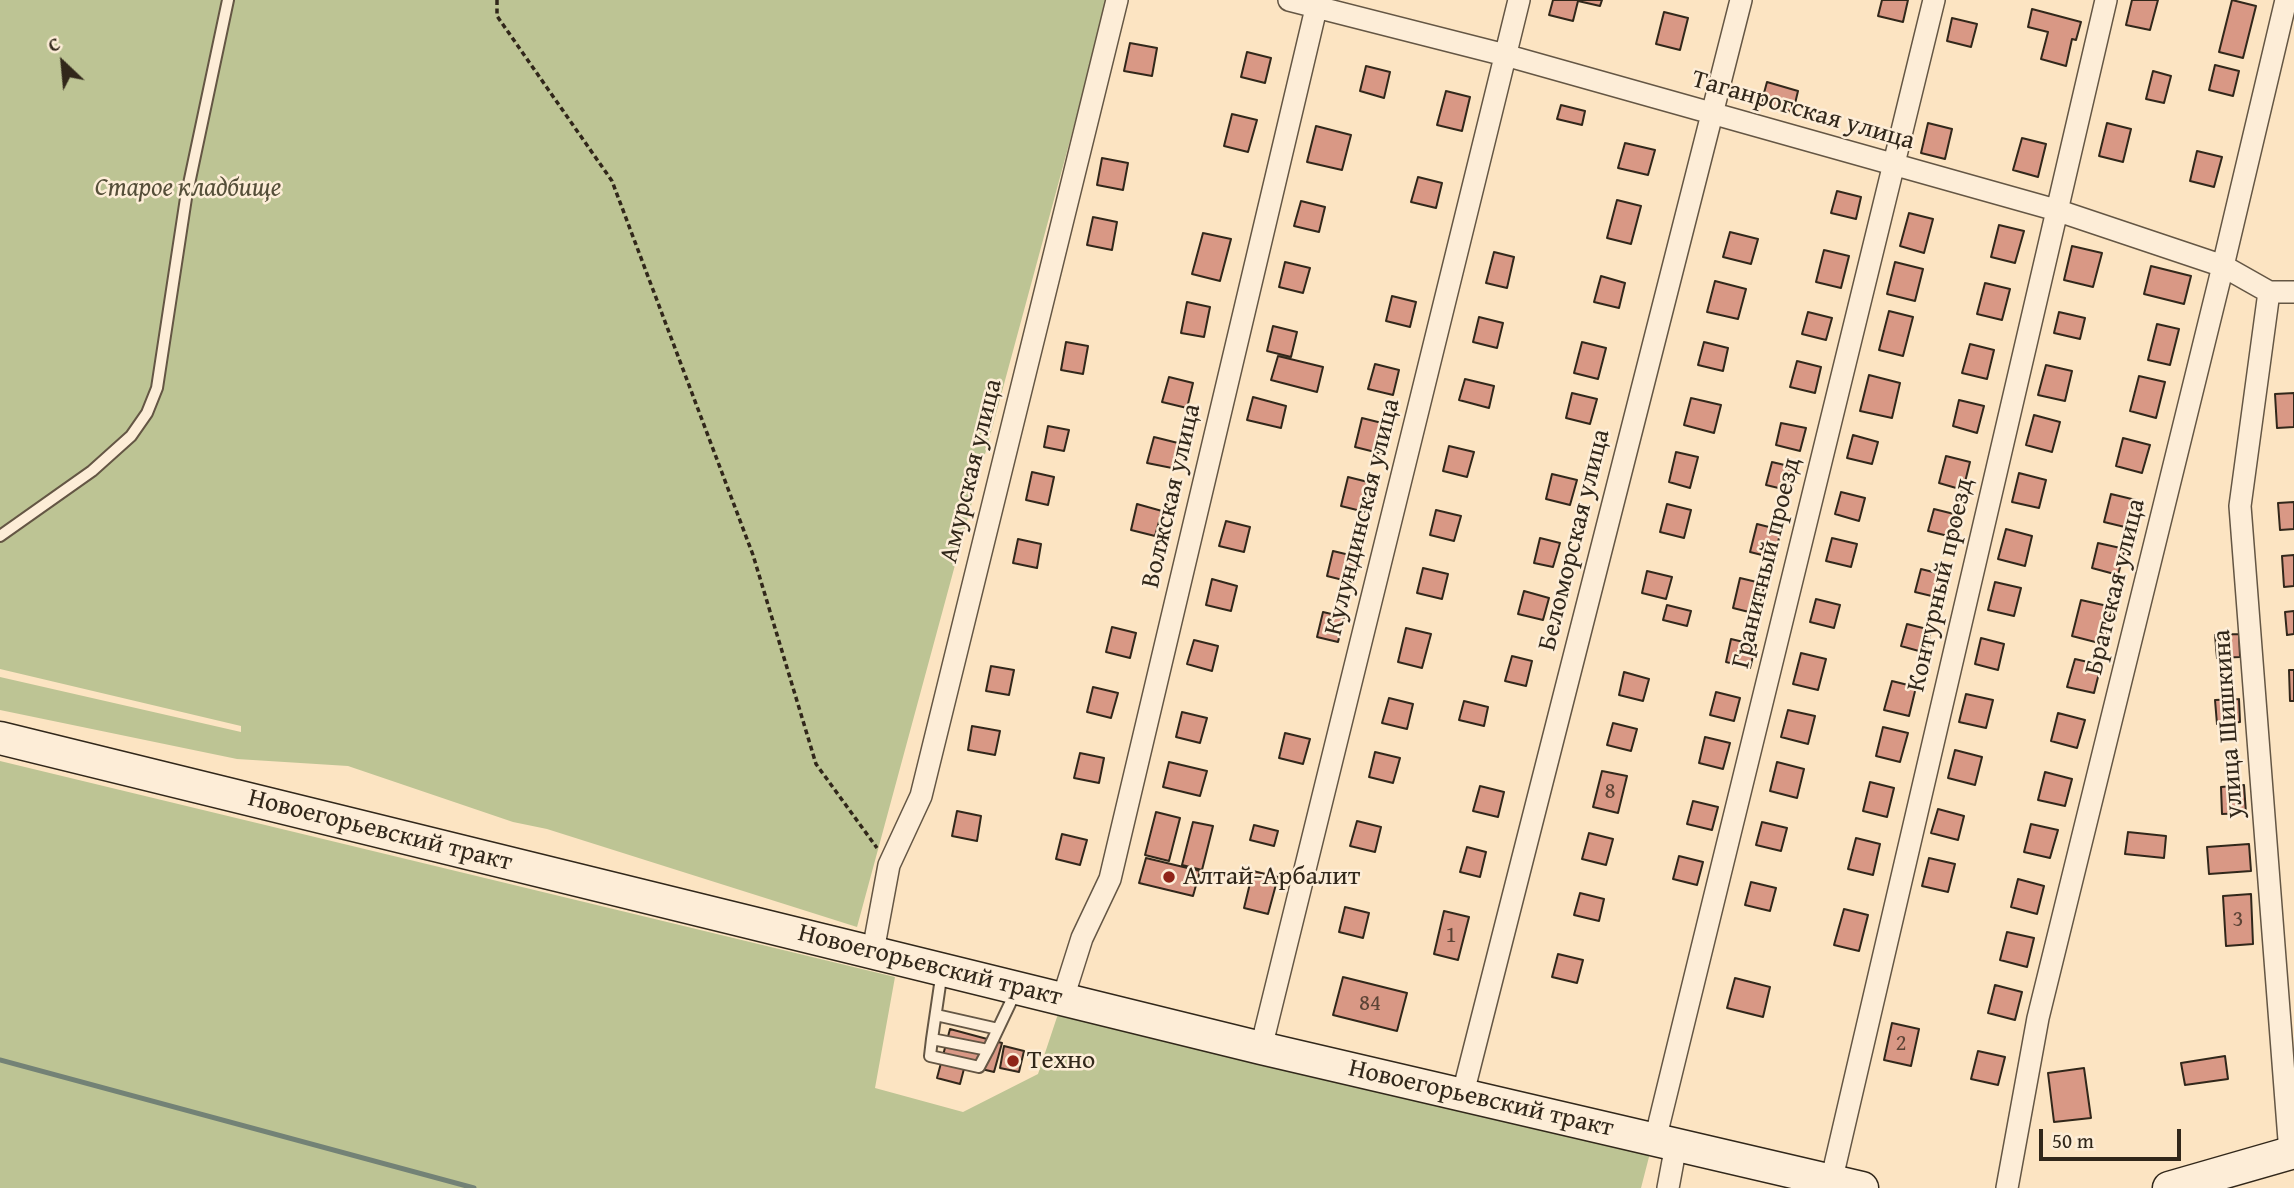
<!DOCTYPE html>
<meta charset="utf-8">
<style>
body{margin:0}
#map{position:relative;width:2294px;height:1188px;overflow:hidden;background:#fce4c2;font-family:"Gentium Book Plus",serif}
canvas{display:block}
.north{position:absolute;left:28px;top:28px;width:70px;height:70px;-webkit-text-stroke:5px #fdedd7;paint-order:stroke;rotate:334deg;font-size:19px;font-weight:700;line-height:28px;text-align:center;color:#31271a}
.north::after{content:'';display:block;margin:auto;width:24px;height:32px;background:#31271a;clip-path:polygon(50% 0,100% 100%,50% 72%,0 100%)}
.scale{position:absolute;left:2039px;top:1129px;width:142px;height:32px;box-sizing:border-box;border:4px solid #31271a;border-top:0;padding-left:9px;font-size:21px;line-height:24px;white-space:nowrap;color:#31271a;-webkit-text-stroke:5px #fdedd7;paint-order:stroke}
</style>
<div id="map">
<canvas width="2294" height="1188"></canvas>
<div class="north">С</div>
<div class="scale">50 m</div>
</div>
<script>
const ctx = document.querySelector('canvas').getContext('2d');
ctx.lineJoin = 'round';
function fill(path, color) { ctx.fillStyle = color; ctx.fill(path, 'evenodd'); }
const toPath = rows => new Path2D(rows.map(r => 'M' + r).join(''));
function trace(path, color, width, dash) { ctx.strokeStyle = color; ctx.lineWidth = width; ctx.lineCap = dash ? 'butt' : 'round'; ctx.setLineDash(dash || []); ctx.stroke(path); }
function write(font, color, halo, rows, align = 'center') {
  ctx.font = font + ' "Gentium Book Plus",serif'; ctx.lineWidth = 5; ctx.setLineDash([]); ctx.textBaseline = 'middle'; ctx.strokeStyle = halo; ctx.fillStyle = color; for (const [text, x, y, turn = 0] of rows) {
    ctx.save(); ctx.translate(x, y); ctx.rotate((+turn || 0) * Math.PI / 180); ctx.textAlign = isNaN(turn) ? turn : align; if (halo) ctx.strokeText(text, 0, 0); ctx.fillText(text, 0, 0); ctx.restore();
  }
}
fill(toPath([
 [0,0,1108,0,857,927,547,829,513,822,348,766,237,759,0,710,0,677,241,732,241,726,0,669],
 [0,761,895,977,875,1088,963,1112,1038,1074,1059,1011,1650,1153,1641,1188,0,1188]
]), '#bdc494');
trace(toPath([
 [0,1060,474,1188]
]), '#738276', 5);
const building = toPath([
 [1553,0,1602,0,1600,6,1578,1,1573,21,1549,15,1553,0],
 [1882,0,1908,0,1903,22,1878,16,1882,0],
 [2132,0,2158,0,2150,30,2126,25,2132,0],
 [2232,0,2256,6,2243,58,2219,52,2232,0],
 [2032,9,2081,22,2076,40,2072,39,2066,66,2041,59,2048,32,2028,27,2032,9],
 [1664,12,1688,18,1680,50,1656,44,1664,12],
 [1952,18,1977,24,1971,47,1947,41,1952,18],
 [1130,43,1157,48,1152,76,1124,71,1130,43],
 [1247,52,1271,58,1265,83,1241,77,1247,52],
 [2215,65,2239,71,2233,96,2209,90,2215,65],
 [1366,66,1390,72,1384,98,1360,91,1366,66],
 [2153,71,2171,76,2164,103,2146,99,2153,71],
 [1767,82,1798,91,1793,112,1761,104,1767,82],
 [1446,91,1470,97,1462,131,1437,125,1446,91],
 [1561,105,1585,111,1582,125,1557,119,1561,105],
 [1232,114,1257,120,1248,152,1224,146,1232,114],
 [1928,123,1952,129,1945,159,1921,153,1928,123],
 [2107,123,2131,129,2123,162,2099,156,2107,123],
 [1316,126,1351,135,1342,170,1307,162,1316,126],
 [2022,138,2046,144,2038,177,2013,170,2022,138],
 [1625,143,1655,150,1648,175,1618,168,1625,143],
 [2197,151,2222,157,2214,187,2190,181,2197,151],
 [1102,158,1128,163,1123,190,1097,185,1102,158],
 [1418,177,1442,183,1436,208,1411,202,1418,177],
 [1837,191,1861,197,1856,219,1831,213,1837,191],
 [1617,200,1641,206,1631,244,1607,238,1617,200],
 [1301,201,1325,207,1319,232,1294,226,1301,201],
 [1909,213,1933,219,1924,253,1900,246,1909,213],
 [1093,217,1117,222,1112,250,1087,245,1093,217],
 [1999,225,2024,231,2015,263,1991,257,1999,225],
 [1730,232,1758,239,1751,264,1723,257,1730,232],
 [1203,233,1231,239,1220,281,1192,274,1203,233],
 [2072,246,2102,253,2093,287,2064,280,2072,246],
 [1824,250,1849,256,1841,288,1816,282,1824,250],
 [1494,252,1514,257,1507,288,1486,283,1494,252],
 [1285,262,1310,268,1303,293,1279,287,1285,262],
 [1895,262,1923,269,1915,301,1887,294,1895,262],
 [2151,266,2191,276,2184,304,2144,294,2151,266],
 [1601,276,1625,283,1619,308,1594,302,1601,276],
 [1715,281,1746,289,1738,319,1707,312,1715,281],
 [1985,283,2010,289,2002,320,1977,314,1985,283],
 [1392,296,1416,302,1410,327,1386,321,1392,296],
 [1187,302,1210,307,1204,337,1181,333,1187,302],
 [1889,311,1913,317,1903,356,1879,350,1889,311],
 [1808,312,1832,318,1826,340,1802,334,1808,312],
 [2059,312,2085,318,2080,339,2054,333,2059,312],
 [1479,317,1503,323,1497,348,1473,342,1479,317],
 [2157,324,2179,329,2170,365,2148,360,2157,324],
 [1273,326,1297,332,1291,357,1267,351,1273,326],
 [1066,342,1088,346,1083,374,1061,370,1066,342],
 [1582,342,1606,348,1598,379,1574,373,1582,342],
 [1704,342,1728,348,1723,371,1698,365,1704,342],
 [1970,344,1994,350,1987,379,1962,373,1970,344],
 [1278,356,1323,367,1317,392,1271,380,1278,356],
 [1797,361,1821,367,1815,393,1790,387,1797,361],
 [1375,364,1399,370,1393,395,1368,389,1375,364],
 [2046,365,2072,371,2065,401,2038,395,2046,365],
 [1869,375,1900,383,1892,418,1860,411,1869,375],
 [2139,376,2165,382,2156,418,2130,411,2139,376],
 [1169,377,1193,383,1187,408,1162,402,1169,377],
 [1465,379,1494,386,1489,408,1459,400,1465,379],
 [1572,393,1597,399,1590,424,1566,418,1572,393],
 [2294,393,2294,427,2277,428,2275,394,2294,393],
 [1253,397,1286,406,1281,428,1247,420,1253,397],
 [1691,398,1721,405,1714,433,1684,425,1691,398],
 [1959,400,1984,406,1977,433,1953,426,1959,400],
 [2034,415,2060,422,2052,452,2026,445,2034,415],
 [1362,418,1386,424,1379,453,1355,447,1362,418],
 [1781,423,1806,428,1800,451,1776,445,1781,423],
 [1048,426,1069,430,1064,451,1044,447,1048,426],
 [1853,435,1878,442,1872,464,1847,458,1853,435],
 [1154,437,1178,443,1172,468,1147,463,1154,437],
 [2123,438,2150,445,2142,473,2116,466,2123,438],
 [1449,446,1474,452,1467,477,1443,471,1449,446],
 [1676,452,1698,457,1690,488,1669,482,1676,452],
 [1946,456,1970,462,1963,490,1939,483,1946,456],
 [1772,462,1797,468,1791,491,1766,485,1772,462],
 [1032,472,1054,477,1048,505,1026,500,1032,472],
 [2019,473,2046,480,2039,508,2012,502,2019,473],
 [1552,474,1577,480,1570,505,1546,499,1552,474],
 [1348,477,1372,483,1365,512,1341,506,1348,477],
 [1841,492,1865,498,1859,521,1835,514,1841,492],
 [2111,494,2136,500,2129,528,2104,522,2111,494],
 [2294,502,2294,529,2280,530,2278,503,2294,502],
 [1137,504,1162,511,1155,536,1131,530,1137,504],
 [1667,504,1691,510,1684,538,1660,532,1667,504],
 [1934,509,1958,515,1952,537,1928,531,1934,509],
 [1436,510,1461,516,1454,541,1430,535,1436,510],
 [1226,521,1250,527,1244,552,1219,546,1226,521],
 [1757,524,1781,530,1774,558,1750,552,1757,524],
 [2006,529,2032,536,2025,566,1998,559,2006,529],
 [1540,538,1560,543,1553,567,1534,563,1540,538],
 [1832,538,1857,544,1851,567,1826,561,1832,538],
 [1018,539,1041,544,1037,568,1013,563,1018,539],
 [2098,543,2125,549,2118,575,2092,568,2098,543],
 [1333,551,1358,557,1351,582,1327,576,1333,551],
 [2294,555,2294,586,2284,587,2282,556,2294,555],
 [1423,568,1448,574,1442,599,1417,593,1423,568],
 [1921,569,1945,575,1940,598,1915,592,1921,569],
 [1647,571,1672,577,1666,599,1642,593,1647,571],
 [1740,578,1765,584,1757,614,1733,608,1740,578],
 [1212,579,1237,586,1231,611,1206,605,1212,579],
 [1995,582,2021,588,2014,616,1988,610,1995,582],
 [1524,591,1549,598,1543,620,1518,614,1524,591],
 [1816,599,1840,605,1834,628,1810,622,1816,599],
 [2081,600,2112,607,2103,644,2072,636,2081,600],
 [1667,605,1691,611,1687,626,1663,620,1667,605],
 [2294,611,2294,634,2287,635,2285,612,2294,611],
 [1323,612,1344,617,1338,642,1317,637,1323,612],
 [1907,624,1931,630,1926,653,1901,646,1907,624],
 [1112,627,1136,633,1130,658,1106,652,1112,627],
 [1406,628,1431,634,1422,668,1398,662,1406,628],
 [2239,634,2240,657,2217,658,2215,635,2239,634],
 [1981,638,2004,644,1998,670,1975,664,1981,638],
 [1731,639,1756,645,1750,668,1726,662,1731,639],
 [1194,640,1218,646,1212,671,1187,664,1194,640],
 [1801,653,1826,659,1818,690,1793,684,1801,653],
 [1512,656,1532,661,1526,686,1505,681,1512,656],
 [2075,659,2101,665,2094,693,2067,687,2075,659],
 [991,666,1014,670,1009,695,986,691,991,666],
 [2289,670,2294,670,2294,701,2290,701,2289,670],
 [1624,672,1649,679,1643,701,1619,695,1624,672],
 [1892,681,1916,687,1909,716,1884,710,1892,681],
 [1093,687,1118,693,1111,718,1087,712,1093,687],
 [1716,692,1740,698,1734,721,1710,715,1716,692],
 [1966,694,1993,700,1986,728,1959,722,1966,694],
 [1389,698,1413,704,1407,729,1382,723,1389,698],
 [2239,699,2240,722,2217,724,2215,700,2239,699],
 [1464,701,1488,707,1484,726,1459,720,1464,701],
 [1788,710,1815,716,1808,744,1781,737,1788,710],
 [1182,712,1207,718,1200,743,1176,737,1182,712],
 [2058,713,2085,720,2077,748,2051,741,2058,713],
 [1613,723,1637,729,1631,751,1607,745,1613,723],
 [972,726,1000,731,995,755,968,750,972,726],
 [1883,727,1908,733,1900,762,1876,756,1883,727],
 [1285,733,1310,739,1303,764,1279,758,1285,733],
 [1705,737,1730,743,1723,769,1699,763,1705,737],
 [1955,750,1982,757,1975,785,1948,778,1955,750],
 [1375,752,1400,758,1393,783,1369,777,1375,752],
 [1080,753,1104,758,1099,783,1074,778,1080,753],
 [1169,762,1207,771,1200,796,1163,787,1169,762],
 [1777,762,1804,769,1797,798,1770,791,1777,762],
 [1602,771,1627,776,1618,813,1593,807,1602,771],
 [2045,772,2072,779,2065,806,2038,800,2045,772],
 [1870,782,1894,788,1887,817,1863,811,1870,782],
 [2244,785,2246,813,2222,814,2221,787,2244,785],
 [1480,786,1504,792,1498,817,1473,811,1480,786],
 [1693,801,1718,807,1712,830,1687,824,1693,801],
 [1938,809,1964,816,1958,840,1931,833,1938,809],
 [957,811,981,816,977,841,952,836,957,811],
 [1156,812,1180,818,1169,861,1145,855,1156,812],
 [1357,821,1381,827,1375,852,1350,846,1357,821],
 [1193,822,1213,826,1202,870,1182,865,1193,822],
 [1762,822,1787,828,1781,851,1756,845,1762,822],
 [2031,824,2058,830,2050,858,2024,852,2031,824],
 [1254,825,1278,831,1274,846,1250,840,1254,825],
 [2128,832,2166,836,2164,858,2125,854,2128,832],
 [1589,833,1613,839,1606,865,1582,859,1589,833],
 [1062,834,1087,840,1080,865,1056,859,1062,834],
 [1856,838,1880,844,1873,875,1848,869,1856,838],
 [2249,844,2251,871,2209,874,2207,847,2249,844],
 [1467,847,1486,852,1480,877,1460,872,1467,847],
 [1679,856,1703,862,1697,885,1673,879,1679,856],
 [1146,858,1200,871,1193,896,1139,883,1146,858],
 [1929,858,1955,864,1948,892,1922,886,1929,858],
 [1253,871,1278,877,1268,914,1244,908,1253,871],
 [2018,879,2044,886,2037,914,2011,907,2018,879],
 [1751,882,1776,888,1770,911,1745,905,1751,882],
 [1580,893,1604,899,1599,921,1574,915,1580,893],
 [2251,894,2253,944,2226,946,2223,896,2251,894],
 [1345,907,1369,913,1363,938,1339,932,1345,907],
 [1844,909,1868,915,1859,951,1834,945,1844,909],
 [1444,911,1469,917,1458,960,1434,954,1444,911],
 [2007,932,2034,938,2027,967,2000,960,2007,932],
 [1558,954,1583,960,1577,983,1552,977,1558,954],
 [1343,977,1407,993,1397,1031,1333,1015,1343,977],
 [1735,978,1770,987,1763,1017,1727,1008,1735,978],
 [1995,985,2022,992,2015,1020,1988,1013,1995,985],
 [1892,1023,1919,1029,1911,1066,1884,1060,1892,1023],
 [950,1029,1002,1043,994,1072,965,1065,960,1084,937,1078,950,1029],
 [1004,1046,1024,1051,1019,1072,1000,1068,1004,1046],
 [1978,1051,2005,1057,1998,1085,1971,1079,1978,1051],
 [2225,1056,2228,1079,2185,1085,2181,1063,2225,1056],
 [2084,1068,2091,1118,2054,1122,2048,1073,2084,1068]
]);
fill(building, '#d99885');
trace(building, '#31271a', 2);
const service = toPath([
 [0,536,92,471,131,436,147,413,157,388,186,198,228,0],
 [942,971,932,1039,988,1050,1016,991],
 [936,1015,998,1029],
 [932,1039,930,1056,979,1067,988,1050]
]);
const minor = toPath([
 [1289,0,1505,55,2056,210,2223,266,2269,292,2294,292],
 [2269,292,2240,506,2290,1153],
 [873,951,889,865,921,796,1117,0],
 [1063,998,1082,938,1110,879,1318,0],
 [1261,1048,1519,0],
 [1463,1093,1741,0],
 [1655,1140,1934,0],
 [1831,1182,2106,0],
 [1668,1188,1676,1145],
 [2007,1188,2038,1018,2223,266,2286,0]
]);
const secondary = toPath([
 [0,738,1261,1048,1862,1188],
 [2169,1188,2294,1152]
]);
trace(service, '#645644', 14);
trace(minor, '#645644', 24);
trace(secondary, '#31271a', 35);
trace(toPath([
 [497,0,497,16,612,181,753,555,816,764,877,848]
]), '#31271a', 3.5, [5, 3.5]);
trace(service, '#fdedd7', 10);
trace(minor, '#fdedd7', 21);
trace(secondary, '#fdedd7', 32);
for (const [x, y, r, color] of [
 [1169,877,7,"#8f2418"],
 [1013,1061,7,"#8f2418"]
]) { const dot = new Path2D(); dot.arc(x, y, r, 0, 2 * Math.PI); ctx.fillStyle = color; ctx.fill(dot); trace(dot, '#fdedd7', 2.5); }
write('23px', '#5b4335', null, [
 ["8",1610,792],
 ["3",2238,920],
 ["1",1451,936],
 ["84",1370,1004],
 ["2",1901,1044]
]);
write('26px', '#31271a', '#fdedd7', [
 ["Таганрогская улица",1803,111,16],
 ["Амурская улица",972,471,-76],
 ["Волжская улица",1172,496,-77],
 ["Кулундинская улица",1363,517,-76],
 ["Беломорская улица",1575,540,-76],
 ["Гранитный проезд",1767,563,-76],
 ["Контурный проезд",1941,585,-77],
 ["Братская улица",2116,587,-76],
 ["улица Шишкина",2229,724,-94],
 ["Новоегорьевский тракт",380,831,14],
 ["Новоегорьевский тракт",930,966,14],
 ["Новоегорьевский тракт",1481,1099,13]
]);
write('italic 26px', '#544e38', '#fdedd7', [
 ["Старое кладбище",188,188]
]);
write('26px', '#31271a', '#fdedd7', [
 ["Алтай-Арбалит",1183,877],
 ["Техно",1027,1061]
], 'left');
</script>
